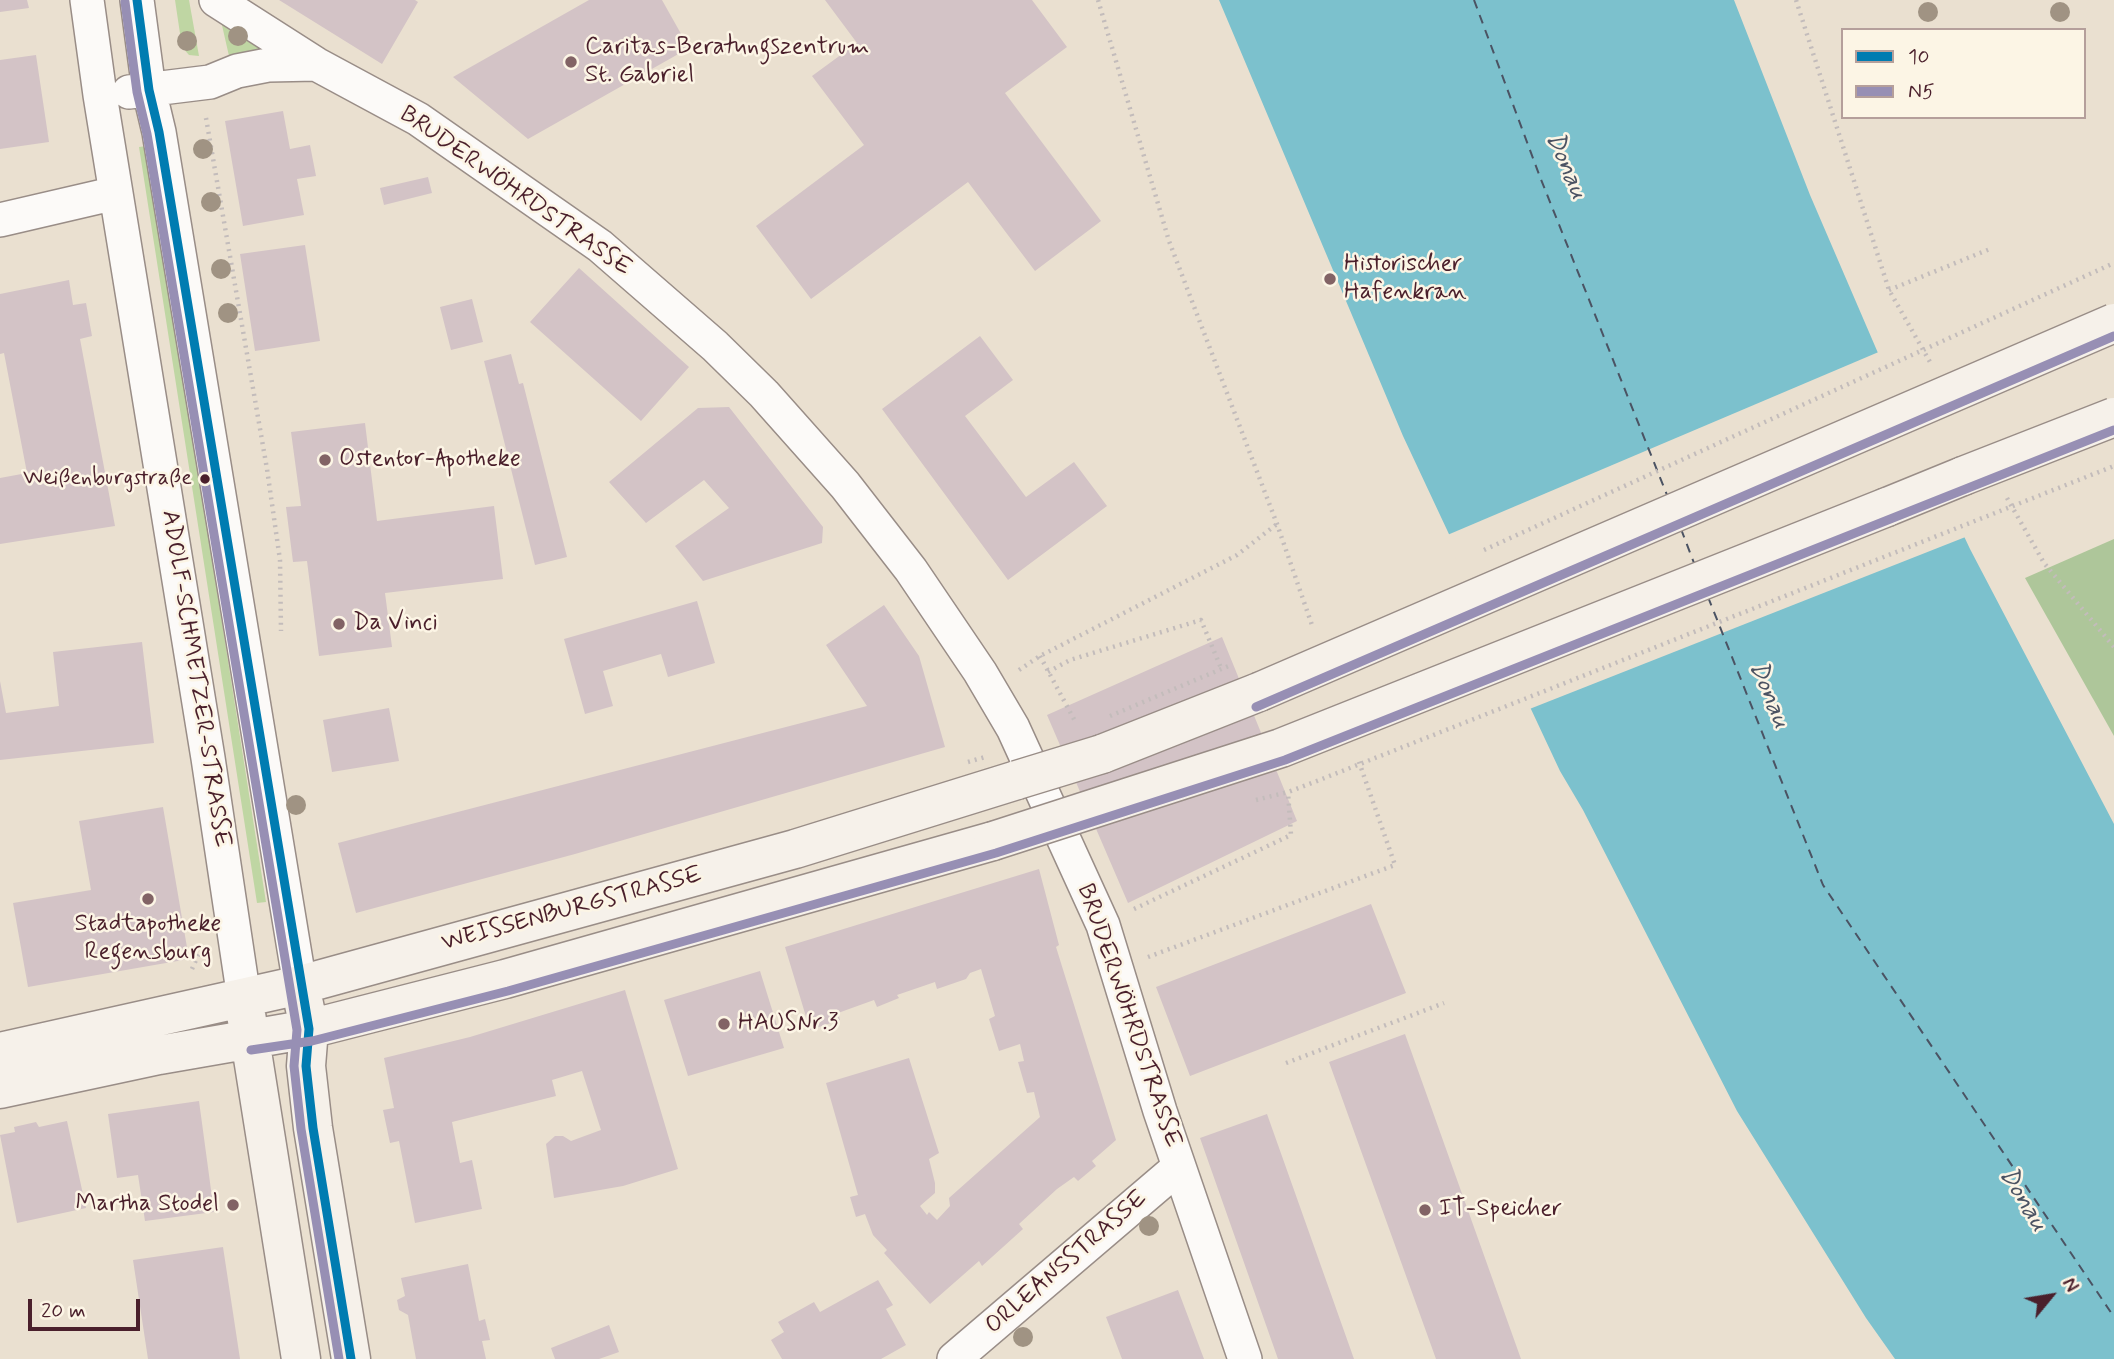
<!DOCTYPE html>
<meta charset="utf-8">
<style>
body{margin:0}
#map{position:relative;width:2114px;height:1359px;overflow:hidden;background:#eae0d0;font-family:Mynerve,sans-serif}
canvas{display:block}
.legend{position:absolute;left:1841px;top:28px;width:245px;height:91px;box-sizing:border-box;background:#fcf5e5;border:2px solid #b59f9b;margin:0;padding:9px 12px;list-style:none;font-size:21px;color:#4a1f2b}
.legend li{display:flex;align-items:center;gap:14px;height:35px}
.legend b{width:35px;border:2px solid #b59f9b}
.north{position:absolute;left:2016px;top:1261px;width:70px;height:70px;-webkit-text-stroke:5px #fcf5e5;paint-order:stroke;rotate:60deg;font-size:19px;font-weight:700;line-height:28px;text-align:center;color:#4a1f2b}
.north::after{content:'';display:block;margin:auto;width:24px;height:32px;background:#4a1f2b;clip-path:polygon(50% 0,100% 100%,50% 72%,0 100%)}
.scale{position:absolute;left:28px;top:1299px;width:112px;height:32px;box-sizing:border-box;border:4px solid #4a1f2b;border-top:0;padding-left:9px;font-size:21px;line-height:24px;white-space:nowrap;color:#4a1f2b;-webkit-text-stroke:5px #fcf5e5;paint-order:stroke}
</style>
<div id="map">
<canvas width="2114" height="1359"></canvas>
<ul class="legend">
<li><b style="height:9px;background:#007cb1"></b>10</li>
<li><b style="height:9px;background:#978fb4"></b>N5</li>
</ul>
<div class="north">N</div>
<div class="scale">20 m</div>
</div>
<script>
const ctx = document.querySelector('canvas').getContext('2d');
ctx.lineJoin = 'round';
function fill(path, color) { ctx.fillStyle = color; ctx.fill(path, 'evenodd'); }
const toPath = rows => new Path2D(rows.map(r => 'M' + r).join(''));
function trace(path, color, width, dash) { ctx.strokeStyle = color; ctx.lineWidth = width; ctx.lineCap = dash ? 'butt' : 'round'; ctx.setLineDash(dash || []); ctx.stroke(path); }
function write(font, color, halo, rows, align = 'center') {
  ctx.font = font + ' Mynerve,sans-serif'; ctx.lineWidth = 5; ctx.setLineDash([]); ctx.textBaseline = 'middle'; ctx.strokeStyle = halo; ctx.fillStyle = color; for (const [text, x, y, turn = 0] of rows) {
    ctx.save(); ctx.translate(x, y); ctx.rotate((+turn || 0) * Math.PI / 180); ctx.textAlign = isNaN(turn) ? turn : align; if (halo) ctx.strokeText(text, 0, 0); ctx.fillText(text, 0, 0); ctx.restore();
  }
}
fill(toPath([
 [175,0,189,0,199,56,189,55,182,47],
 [219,12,278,49,229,56],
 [147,146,266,902,257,903,139,147]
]), '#bfd6a3');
fill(toPath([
 [2114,539,2114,736,2025,578]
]), '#aec69a');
fill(toPath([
 [1219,0,1734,0,1810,195,1878,353,1970,549,2114,824,2114,1359,1895,1359,1866,1318,1737,1111,1583,810,1560,771,1403,436]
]), '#7cc1cd');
fill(toPath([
 [1881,351,1968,536,1527,710,1445,536]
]), '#eae0d0');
trace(toPath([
 [1474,0,1540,177,1667,495],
 [1681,529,1694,563],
 [1708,597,1823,885,2114,1317]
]), '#4b5363', 2, [9, 7]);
fill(toPath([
 [0,0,27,0,29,8,0,12],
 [279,0,415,0,418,2,382,64],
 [589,0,662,0,689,48,528,139,453,77],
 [825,0,1032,0,1067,47,1005,93,1101,221,1035,271,968,182,811,299,756,226,864,145,812,76,857,43],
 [36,55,49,142,0,149,0,60],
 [283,111,290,149,310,145,316,176,297,179,304,215,243,226,225,121],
 [428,177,432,193,384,205,380,188],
 [305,245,320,341,255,351,240,254],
 [579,268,689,367,641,421,530,322],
 [69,280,73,305,86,303,92,336,80,339,115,526,0,544,0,478,27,473,4,353,0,354,0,294],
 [472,299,483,342,451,350,440,307],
 [980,336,1013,380,965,416,1026,497,1074,462,1107,506,1008,580,882,409],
 [511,354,519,384,523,383,567,557,535,565,484,361],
 [729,407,823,527,822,543,703,581,675,546,729,508,704,480,646,523,609,482,698,408],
 [365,423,377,521,494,506,503,579,385,593,392,647,319,656,307,561,293,562,286,507,301,506,291,432],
 [697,601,715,663,668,677,661,654,603,671,613,706,585,714,564,639],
 [884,605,919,656,945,747,575,854,356,913,338,843,867,706,826,645],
 [1222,637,1297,821,1128,903,1047,715],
 [142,642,154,743,0,760,0,681,6,713,59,706,53,652],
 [389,708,399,761,332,772,323,720],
 [163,807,189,959,28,987,13,903,91,890,79,821],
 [1039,869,1059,945,1056,947,1116,1140,1092,1161,1096,1166,1078,1181,1074,1177,1057,1189,1019,1224,1023,1229,982,1266,979,1261,930,1304,884,1253,887,1250,873,1235,865,1214,856,1217,850,1197,858,1195,826,1083,909,1058,939,1153,929,1159,935,1183,935,1193,920,1206,927,1215,929,1212,937,1220,950,1206,949,1198,1040,1117,1034,1092,1027,1093,1018,1062,1024,1061,1020,1044,999,1051,989,1019,995,1016,981,969,970,973,966,979,937,989,935,982,897,995,899,998,877,1007,874,1000,838,1013,840,1020,810,1030,785,947],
 [1371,904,1406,993,1190,1076,1156,987],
 [760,971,784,1048,688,1076,664,1000],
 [625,990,678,1169,623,1186,554,1198,546,1144,555,1136,563,1136,571,1141,601,1130,582,1071,552,1080,556,1096,452,1122,460,1163,472,1160,482,1209,415,1223,399,1141,390,1143,383,1110,394,1108,384,1058,470,1037],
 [1405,1034,1521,1359,1436,1359,1329,1062],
 [199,1101,214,1212,145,1221,138,1175,117,1178,108,1114],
 [1267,1114,1354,1359,1278,1359,1200,1138],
 [67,1121,86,1208,17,1223,0,1135,15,1132,14,1127,36,1122,39,1127],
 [223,1247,240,1359,148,1359,133,1260],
 [468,1264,479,1321,485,1319,490,1340,482,1341,486,1359,416,1359,408,1315,399,1310,397,1300,405,1296,401,1278],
 [878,1280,893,1305,886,1309,906,1345,881,1359,782,1359,771,1340,784,1332,778,1322,814,1302,820,1312],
 [1178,1290,1204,1359,1122,1359,1106,1317],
 [609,1325,619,1352,599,1359,555,1359,551,1348]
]), '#d3c3c6');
const street = toPath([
 [87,0,100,95,208,758,244,998],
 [137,0,149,90,159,132,300,985],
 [216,0,316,64,418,119,600,246,715,346,764,394,845,485,911,570,980,672,1013,728,1103,925,1160,1111,1245,1359],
 [129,92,210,82,237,71,268,65,316,64],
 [0,220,116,193],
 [954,1359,1179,1167]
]);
const secondary = toPath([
 [1887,507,1963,476],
 [1102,754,1259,692],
 [304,1004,309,1029,306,1066,313,1128,351,1359],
 [246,1014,301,1359],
 [0,1052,300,985,795,849,1017,780],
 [0,1089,159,1055,309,1029,505,979,993,841]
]);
trace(street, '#998d87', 36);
trace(secondary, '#998d87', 41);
trace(toPath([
 [1098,0,1169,241,1277,524,1313,628],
 [1796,0,1889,290,1930,362],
 [206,118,267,469,280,560,281,631],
 [1889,290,1990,249],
 [2007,498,2044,563,2114,647],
 [1040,656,1076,723],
 [1019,670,1040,656,1237,555,1277,524],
 [1048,672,1070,660,1201,620,1221,668],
 [1134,909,1291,835,1288,792],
 [1148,957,1395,865,1358,759],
 [192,969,200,951],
 [1286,1063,1444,1003]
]), '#c3bcbb', 4.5, [2, 5]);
trace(street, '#fcfaf8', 33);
trace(secondary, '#f6f1ea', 38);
const secondaryBridge = toPath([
 [1963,476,2114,417],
 [1259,692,2114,323],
 [1017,780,1102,754],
 [993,841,1281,748,1887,507]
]);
trace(secondaryBridge, '#998d87', 41, []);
trace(toPath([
 [1484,550,2114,263],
 [1110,716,1231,665],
 [968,762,985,757],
 [1256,800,1288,792,1322,779,2114,466]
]), '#c3bcbb', 4.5, [2, 5]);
trace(secondaryBridge, '#f6f1ea', 38);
trace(toPath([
 [137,0,149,90,159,132,309,1029,306,1066,313,1128,351,1359]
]), '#007cb1', 9);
trace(toPath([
 [125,2,137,92,147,134,297,1030,294,1066,301,1129,339,1359],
 [1256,707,2114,336],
 [251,1050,312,1041,508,991,996,853,1285,760,2114,430]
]), '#978fb4', 9);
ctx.fillStyle = '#a09383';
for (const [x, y] of [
 [1928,12],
 [2060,12],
 [238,36],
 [187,41],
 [203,149],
 [211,202],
 [221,269],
 [228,313],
 [296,805],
 [1149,1226],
 [1023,1337]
]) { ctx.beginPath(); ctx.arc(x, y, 10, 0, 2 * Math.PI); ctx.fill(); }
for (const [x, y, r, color] of [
 [571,62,7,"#826365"],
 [1330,279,7,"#826365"],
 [325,460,7,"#826365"],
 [205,479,6,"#4a1f2b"],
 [339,624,7,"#826365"],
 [148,899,7,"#826365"],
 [724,1024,7,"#826365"],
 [233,1205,7,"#826365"],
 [1425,1210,7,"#826365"]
]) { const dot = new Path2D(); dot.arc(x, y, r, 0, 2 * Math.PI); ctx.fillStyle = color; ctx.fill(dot); trace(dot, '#fcf5e5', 2.5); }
write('22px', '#4a1f2b', '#fcf5e5', [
 ["Weißenburgstraße",192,479]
], 'right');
write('24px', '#4a1f2b', '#fcf5e5', [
 ["Caritas-Beratungszentrum",585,48],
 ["St. Gabriel",585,76],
 ["Historischer",1344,265],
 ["Hafenkran",1344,293],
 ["Ostentor-Apotheke",339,460],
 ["Da Vinci",353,624],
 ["Stadtapotheke",148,925,"center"],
 ["Regensburg",148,953,"center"],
 ["HAUSNr.3",738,1024],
 ["Martha Stodel",219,1205,"right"],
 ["IT-Speicher",1439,1210]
], 'left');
write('24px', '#4a1f2b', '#fcf5e5', [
 ["BRUDERWÖHRDSTRASSE",515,192,35],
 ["ADOLF-SCHMETZER-STRASSE",195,679,81],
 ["WEISSENBURGSTRASSE",572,910,-15],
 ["BRUDERWÖHRDSTRASSE",1128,1016,71],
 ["ORLEANSSTRASSE",1067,1263,-41]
]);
write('italic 26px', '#4b5363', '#fcf5e5', [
 ["Donau",1565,166,67],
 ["Donau",1768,695,68],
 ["Donau",2022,1200,59]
]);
</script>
